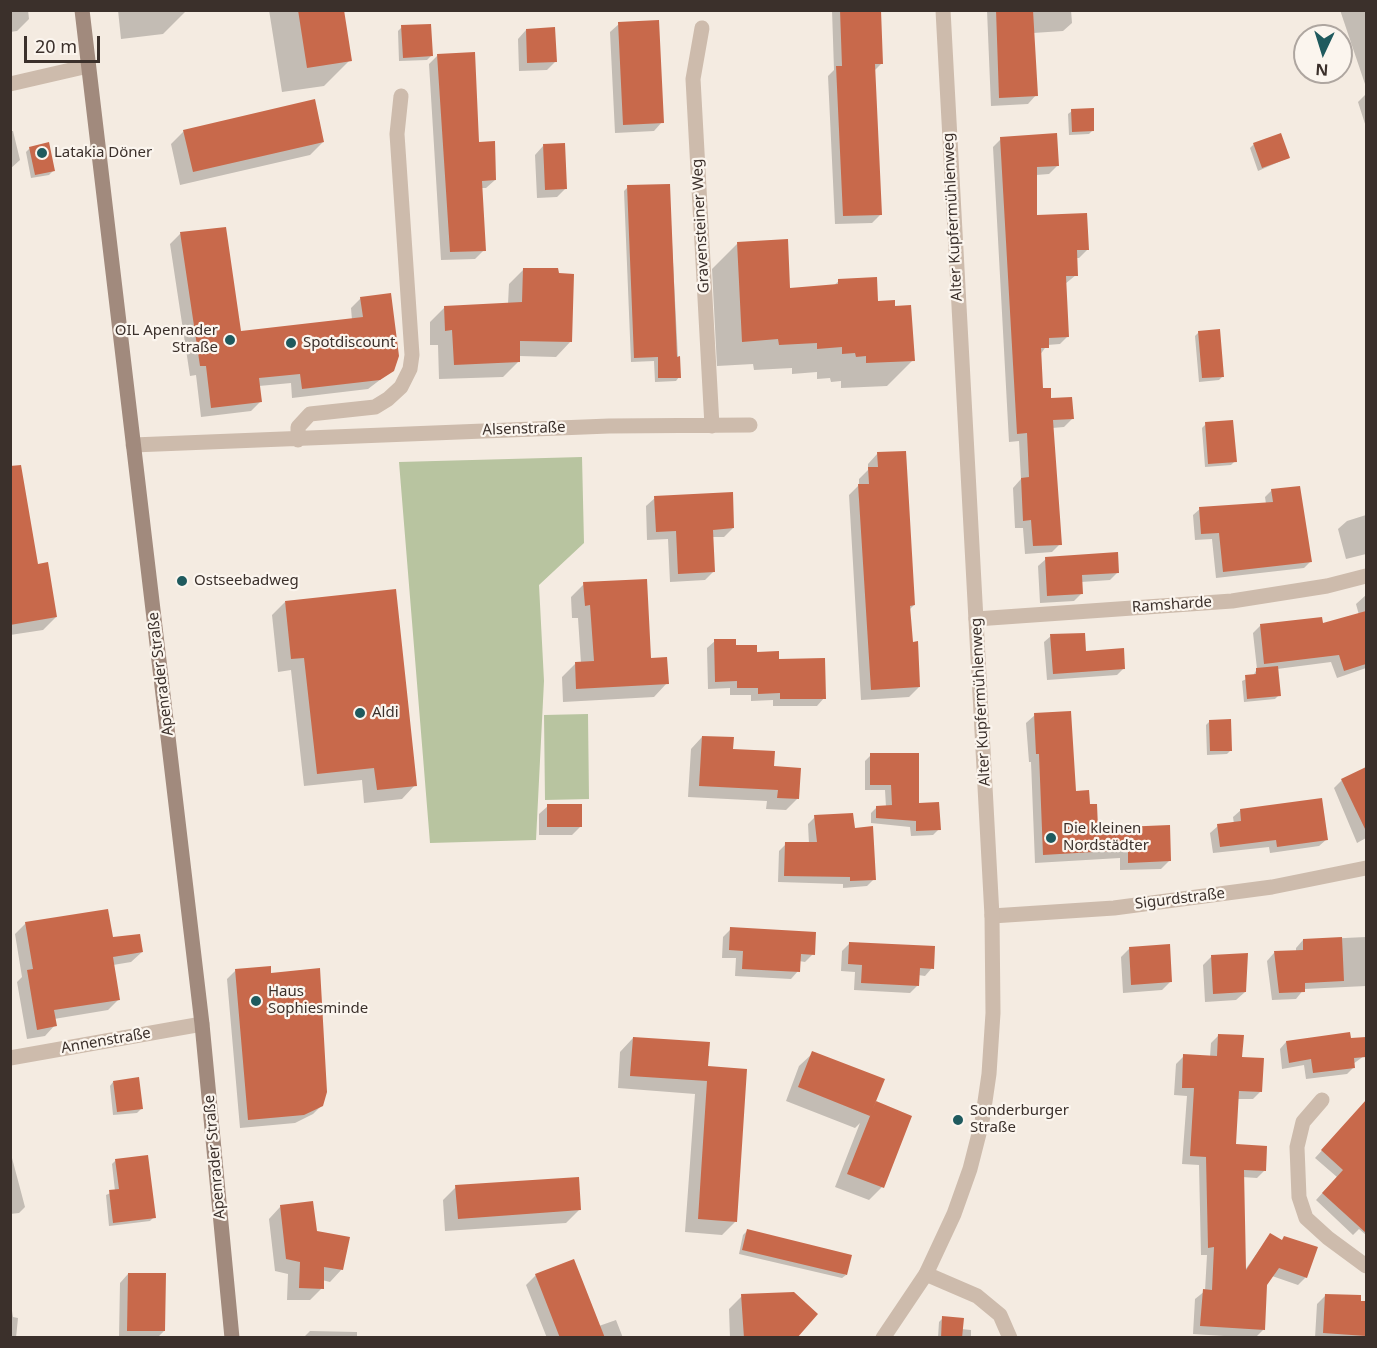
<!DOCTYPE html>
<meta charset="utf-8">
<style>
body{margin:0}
#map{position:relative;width:1377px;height:1348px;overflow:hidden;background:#f4ebe1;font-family:"Noto Sans",sans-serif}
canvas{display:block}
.frame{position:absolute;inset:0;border:12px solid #3b302b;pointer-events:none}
.north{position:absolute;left:1293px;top:24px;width:60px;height:60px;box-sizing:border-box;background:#fbf5ee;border:2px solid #aea6a0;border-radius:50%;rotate:184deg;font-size:16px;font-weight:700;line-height:24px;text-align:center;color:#3b302b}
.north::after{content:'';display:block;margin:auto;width:21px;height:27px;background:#1f5a5e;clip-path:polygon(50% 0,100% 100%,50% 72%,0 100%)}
.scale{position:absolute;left:24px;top:36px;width:76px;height:27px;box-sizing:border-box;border:3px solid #3b302b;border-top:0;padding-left:8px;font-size:18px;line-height:21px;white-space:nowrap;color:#3b302b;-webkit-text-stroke:4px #fbf5ee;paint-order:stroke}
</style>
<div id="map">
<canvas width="1377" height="1348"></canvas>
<div class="frame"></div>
<div class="north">N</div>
<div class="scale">20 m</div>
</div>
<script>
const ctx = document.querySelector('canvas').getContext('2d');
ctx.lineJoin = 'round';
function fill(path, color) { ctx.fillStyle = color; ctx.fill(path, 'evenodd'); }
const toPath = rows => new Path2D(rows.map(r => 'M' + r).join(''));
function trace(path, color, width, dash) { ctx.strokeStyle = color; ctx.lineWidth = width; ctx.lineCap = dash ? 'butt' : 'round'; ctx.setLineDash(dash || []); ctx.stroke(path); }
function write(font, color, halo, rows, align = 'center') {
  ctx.font = font + ' "Noto Sans",sans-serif'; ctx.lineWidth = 4.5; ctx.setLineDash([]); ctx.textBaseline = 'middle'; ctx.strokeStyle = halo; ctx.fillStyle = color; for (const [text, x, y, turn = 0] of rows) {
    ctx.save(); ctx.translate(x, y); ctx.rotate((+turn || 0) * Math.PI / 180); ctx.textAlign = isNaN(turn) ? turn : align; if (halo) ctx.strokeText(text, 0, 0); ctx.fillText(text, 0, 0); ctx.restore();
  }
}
fill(toPath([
 [582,457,584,543,539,585,544,681,536,840,430,843,399,462],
 [588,714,589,799,545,800,544,715]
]), '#b8c4a0');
fill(toPath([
 [10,10,28,10,29,19,17,31,10,32],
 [118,10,187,10,163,34,121,39],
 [269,10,342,10,350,60,324,86,282,92],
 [832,10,879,10,882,63,874,71,881,214,872,223,835,224,828,76,834,70],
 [987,10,1071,10,1072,23,1063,31,1033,33,1036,95,1028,104,991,106],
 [1340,10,1366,10,1366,87],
 [619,24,662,122,654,131,615,133,610,32],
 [402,27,431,56,427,60,399,61,398,31],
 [526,30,555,62,547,70,519,71,518,39],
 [438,55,495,180,486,188,481,188,484,250,475,259,441,260,429,64],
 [1366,94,1366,127,1358,102],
 [1072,111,1093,130,1089,134,1069,135,1068,114],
 [10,131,13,131,20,160,10,169],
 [184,131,323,142,310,155,180,185,171,144],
 [1001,139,1058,165,1049,174,1036,175,1035,217,1088,249,1079,258,1075,258,1076,275,1065,284,1068,336,1060,344,1047,345,1040,355,1042,390,1072,419,1064,427,1052,428,1060,544,1052,552,1025,554,1023,528,1015,528,1013,488,1021,479,1019,441,1009,442,993,147],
 [1254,144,1288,158,1258,171,1250,148],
 [543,146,566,188,557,197,537,198,535,155],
 [30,148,53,171,49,175,31,178,26,152],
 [669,185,679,377,676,381,655,382,654,361,631,362,624,191,628,187],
 [225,229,240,333,352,320,351,308,361,298,393,370,368,389,292,398,291,383,259,386,261,401,251,411,201,417,196,375,190,376,170,244,180,234],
 [737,244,789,289,833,286,839,281,877,303,913,360,887,386,841,388,841,381,831,382,830,378,817,379,817,372,792,374,792,368,754,370,753,364,717,366,712,269],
 [524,269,571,341,556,357,519,356,518,362,503,377,439,379,438,345,430,345,430,322,445,307,508,304,509,284],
 [1199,332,1223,376,1219,380,1199,382,1195,336],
 [1206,424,1235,461,1231,465,1205,467,1202,428],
 [878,453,914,605,909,610,911,643,919,687,909,697,861,700,849,495,859,485,859,479,868,470,868,464],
 [1272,490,1311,561,1304,568,1216,578,1212,539,1195,540,1193,515,1200,509,1266,504,1265,497],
 [10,496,56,617,43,630,10,635],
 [655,498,733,528,724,537,712,537,714,571,705,580,670,582,668,539,647,540,646,506],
 [1366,515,1366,554,1346,559,1338,529,1347,521],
 [1046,559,1118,572,1110,580,1081,582,1082,593,1074,601,1040,603,1038,566],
 [584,584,667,683,654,697,563,702,562,677,575,664,581,663,578,618,572,618,571,597],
 [1366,595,1366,668,1337,678,1331,662,1277,669,1279,695,1275,699,1244,702,1242,681,1253,676,1257,669,1253,633,1261,625,1321,625,1359,615,1356,604],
 [285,602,415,785,402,799,364,803,362,780,304,786,291,670,278,672,272,615],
 [1051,636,1084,653,1124,668,1117,675,1047,680,1044,642],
 [715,641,778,660,824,698,817,706,773,706,773,700,751,701,751,695,730,695,730,688,708,689,707,648],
 [1035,715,1075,793,1089,806,1097,829,1169,861,1161,869,1120,870,1120,858,1035,863,1031,762,1029,762,1026,723],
 [1210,721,1231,750,1227,754,1207,755,1206,725],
 [702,737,773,767,798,798,786,810,766,809,767,801,688,797,691,749],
 [871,755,939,829,933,835,911,836,910,827,871,823,871,813,877,807,886,807,885,790,865,790,865,761],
 [1363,770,1366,778,1366,838,1357,843,1334,788,1342,780],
 [548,806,581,826,572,835,539,835,539,814],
 [1241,810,1327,839,1319,846,1270,853,1269,847,1213,853,1210,833,1218,826,1234,824,1233,817],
 [815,817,853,829,874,879,867,886,843,888,843,884,778,882,779,851,786,844,809,844,808,824],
 [26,923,111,939,142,952,131,962,113,965,118,1000,108,1010,54,1019,55,1025,45,1036,27,1039,17,982,22,977,15,934],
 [731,929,813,954,805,962,799,961,798,971,791,979,735,976,736,958,722,958,723,937],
 [1366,937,1366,986,1304,989,1296,999,1272,1000,1267,961,1274,953,1296,952,1296,948,1303,940],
 [850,943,932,968,925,976,918,975,918,985,910,993,854,990,855,972,841,971,842,951],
 [1129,949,1171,981,1162,990,1123,993,1121,957],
 [1212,956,1245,992,1236,1000,1205,1002,1203,965],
 [236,970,270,974,322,1105,313,1114,295,1123,240,1128,227,979],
 [1219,1035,1241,1059,1261,1091,1253,1099,1237,1099,1234,1146,1265,1170,1257,1178,1242,1177,1245,1270,1270,1235,1281,1242,1306,1277,1298,1285,1272,1276,1266,1285,1263,1330,1255,1338,1193,1334,1195,1299,1205,1291,1207,1255,1201,1255,1199,1165,1182,1164,1187,1096,1174,1095,1176,1064,1184,1056,1210,1057,1211,1043],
 [633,1038,707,1068,735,1222,722,1235,685,1232,695,1094,618,1088,620,1052],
 [1350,1040,1364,1056,1353,1064,1354,1067,1347,1074,1306,1079,1304,1065,1282,1069,1280,1049,1286,1042],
 [813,1053,871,1108,876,1103,882,1187,869,1200,835,1187,860,1123,855,1128,786,1101,799,1066],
 [113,1082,141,1109,137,1113,113,1115,110,1086],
 [1358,1111,1366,1119,1366,1159,1355,1172,1366,1180,1366,1235,1359,1229,1353,1235,1316,1200,1337,1177,1315,1158],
 [12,1158,25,1207,19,1213,10,1214],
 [116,1160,154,1217,150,1221,109,1226,106,1195,115,1191,112,1164],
 [456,1187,579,1210,566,1223,445,1231,443,1200],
 [281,1206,315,1232,342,1269,330,1282,322,1280,322,1288,310,1300,287,1300,288,1274,275,1271,269,1219],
 [747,1231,846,1275,842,1278,739,1254,743,1235],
 [128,1274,164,1331,157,1338,119,1338,120,1283],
 [536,1275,599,1326,616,1320,623,1338,547,1338,526,1285],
 [1326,1295,1366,1302,1366,1335,1363,1338,1315,1338,1317,1304],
 [742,1296,794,1338,730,1338,729,1309],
 [10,1298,13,1317,18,1318,16,1338,10,1338],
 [943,1318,961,1329,971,1330,971,1338,938,1338,939,1322],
 [310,1331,357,1332,357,1338,303,1338]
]), '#0003');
fill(toPath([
 [298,10,344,10,352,61,307,68],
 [840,10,881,10,883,64,875,64,882,215,843,216,836,66,842,66],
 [996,10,1033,10,1038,96,999,98],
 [659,20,664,123,623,125,618,22],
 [431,24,433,56,403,58,401,25],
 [555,27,557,62,527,63,526,29],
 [475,52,479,142,495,141,496,180,482,181,486,251,450,252,437,54],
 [315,99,324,142,193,172,183,130],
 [1094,108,1094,131,1072,132,1071,109],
 [1057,133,1059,166,1037,167,1037,215,1087,213,1089,250,1077,250,1078,276,1066,276,1069,337,1049,338,1049,348,1041,348,1043,388,1051,388,1051,398,1072,397,1074,419,1053,420,1062,545,1033,546,1031,520,1023,521,1021,478,1029,477,1027,433,1017,434,1000,137],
 [1281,133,1290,158,1262,168,1253,143],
 [49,142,55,171,35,175,29,147],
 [565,143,567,189,545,190,543,144],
 [670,184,677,357,680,356,681,378,658,378,658,357,634,358,627,185],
 [226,227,241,331,363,317,360,297,391,293,399,356,394,371,380,380,302,389,300,374,259,378,262,402,211,408,206,366,200,366,180,232],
 [788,239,790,288,838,284,838,279,877,277,878,301,895,300,895,306,911,305,915,361,866,363,866,356,856,357,855,353,842,354,842,347,817,349,817,343,779,345,778,339,742,342,737,242],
 [523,268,558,268,559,273,574,274,572,342,520,341,520,362,454,365,452,330,445,331,444,306,522,302],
 [1220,329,1224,377,1202,378,1198,331],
 [1233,420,1237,462,1208,464,1205,422],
 [906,451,915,605,910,606,913,642,918,641,920,687,871,690,858,484,869,484,868,467,878,467,877,452],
 [21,465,38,564,48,562,57,617,10,625,10,466],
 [1300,486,1312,562,1223,572,1219,533,1201,534,1199,507,1273,502,1271,489],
 [733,492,734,528,713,530,715,572,678,574,676,531,656,532,654,496],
 [1118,552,1119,573,1082,575,1083,594,1047,596,1045,557],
 [647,579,651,658,667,657,669,684,576,689,575,662,594,661,590,605,585,606,583,582],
 [396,589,417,786,377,790,374,768,317,774,304,658,291,659,285,601],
 [1366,611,1366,664,1344,671,1339,655,1264,664,1260,624,1322,617,1323,623],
 [1085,633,1086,651,1124,648,1125,669,1053,674,1050,634],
 [714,639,736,639,736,645,757,645,757,652,779,651,779,659,825,658,826,699,780,699,780,693,758,694,758,688,737,688,737,681,715,682],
 [1278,666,1281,696,1247,699,1245,675,1256,674,1256,668],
 [1071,711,1076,791,1089,790,1090,804,1097,804,1098,828,1170,825,1171,861,1128,863,1128,850,1043,855,1039,754,1036,754,1034,713],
 [1231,719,1232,751,1210,751,1209,720],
 [702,736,734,737,733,749,775,751,774,766,801,768,799,799,777,798,778,790,699,786],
 [870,753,919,753,919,803,939,802,941,830,916,831,916,821,876,818,876,806,892,805,891,785,870,785],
 [1366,767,1366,831,1341,779],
 [1322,798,1328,840,1277,847,1276,840,1220,847,1217,824,1241,821,1240,809],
 [547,804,582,804,582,827,547,827],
 [853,813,855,828,873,826,876,880,850,881,850,877,784,876,785,842,817,842,814,815],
 [108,909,113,937,140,934,143,952,113,957,120,1000,54,1010,57,1026,37,1030,27,970,33,969,25,922],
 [730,927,816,932,815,955,801,954,800,972,742,969,743,951,729,950],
 [1342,937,1344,981,1305,983,1305,992,1279,993,1274,951,1303,950,1303,939],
 [849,942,935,946,934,969,920,968,919,986,861,983,862,965,848,964],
 [1170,944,1172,982,1131,985,1129,947],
 [1248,953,1246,992,1213,994,1211,955],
 [271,966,271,973,320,968,327,1092,323,1106,304,1115,248,1120,235,969],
 [1350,1032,1351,1038,1366,1037,1366,1057,1354,1058,1355,1068,1313,1073,1311,1059,1289,1063,1286,1041],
 [1218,1034,1244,1035,1242,1057,1264,1058,1262,1092,1239,1091,1236,1144,1267,1146,1266,1171,1244,1170,1246,1270,1270,1233,1282,1240,1284,1236,1318,1247,1307,1278,1279,1268,1267,1285,1265,1330,1200,1326,1203,1289,1212,1290,1214,1247,1208,1248,1206,1157,1190,1156,1194,1088,1182,1088,1183,1054,1217,1056],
 [633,1037,710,1042,708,1066,747,1069,737,1222,698,1219,707,1081,630,1076],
 [812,1051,885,1079,870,1116,798,1087],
 [139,1077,143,1109,117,1112,113,1081],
 [1366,1100,1366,1233,1322,1193,1343,1170,1321,1150],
 [876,1101,912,1116,884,1188,847,1174],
 [148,1155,156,1218,113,1223,109,1190,119,1189,115,1159],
 [579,1177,581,1210,458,1219,455,1185],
 [313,1201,317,1231,350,1237,343,1270,324,1267,324,1289,299,1288,300,1262,286,1259,280,1205],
 [747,1229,852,1255,847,1275,742,1250],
 [574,1259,605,1338,560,1338,535,1274],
 [128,1273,166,1273,165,1331,127,1331],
 [794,1292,818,1314,797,1338,744,1338,741,1294],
 [1325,1294,1361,1295,1361,1301,1366,1301,1366,1336,1323,1333],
 [942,1316,964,1318,962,1338,941,1338]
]), '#c8694b');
trace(toPath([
 [702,28,693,79,712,426],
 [10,84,88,66],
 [298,440,298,427,310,414,375,407,388,399,401,387,410,369,412,355,397,134,401,96],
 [133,445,609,426,750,425],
 [976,619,1232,601,1327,586,1366,576],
 [992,916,1114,908,1272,887,1366,868],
 [10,1058,202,1024],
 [1322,1100,1303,1122,1297,1147,1299,1197,1306,1218,1328,1238,1366,1266],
 [926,1274,977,1296,1000,1315,1010,1338]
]), '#cdbbac', 15);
trace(toPath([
 [883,1338,926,1274,954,1214,970,1169,982,1122,989,1074,993,1013,992,916,943,10]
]), '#cdbbac', 15);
trace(toPath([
 [82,10,202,1024,232,1338]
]), '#a18a7d', 15);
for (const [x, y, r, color] of [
 [42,153,6,"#1f5a5e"],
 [230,340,6,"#1f5a5e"],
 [291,343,6,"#1f5a5e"],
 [182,581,6,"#1f5a5e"],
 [360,713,6,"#1f5a5e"],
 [1051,838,6,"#1f5a5e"],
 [256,1001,6,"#1f5a5e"],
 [958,1120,6,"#1f5a5e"]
]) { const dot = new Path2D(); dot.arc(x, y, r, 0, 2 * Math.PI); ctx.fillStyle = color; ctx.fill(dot); trace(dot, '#fbf5ee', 2); }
write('15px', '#3b302b', '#fbf5ee', [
 ["Latakia Döner",54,153],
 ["OIL Apenrader",218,331,"right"],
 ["Straße",218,348,"right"],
 ["Spotdiscount",303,343],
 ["Ostseebadweg",194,581],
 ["Aldi",372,713],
 ["Die kleinen",1063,829],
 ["Nordstädter",1063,846],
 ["Haus",268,992],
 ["Sophiesminde",268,1009],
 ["Sonderburger",970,1111],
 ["Straße",970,1128]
], 'left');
write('15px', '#3b302b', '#fbf5ee', [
 ["Alter Kupfermühlenweg",953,217,-93],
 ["Gravensteiner Weg",701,226,-93],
 ["Alsenstraße",524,429,-2],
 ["Ramsharde",1172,605,-4],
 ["Apenrader Straße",161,674,-97],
 ["Alter Kupfermühlenweg",981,702,-93],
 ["Sigurdstraße",1180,899,-7],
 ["Annenstraße",106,1041,-10],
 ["Apenrader Straße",215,1157,-95]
]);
</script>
